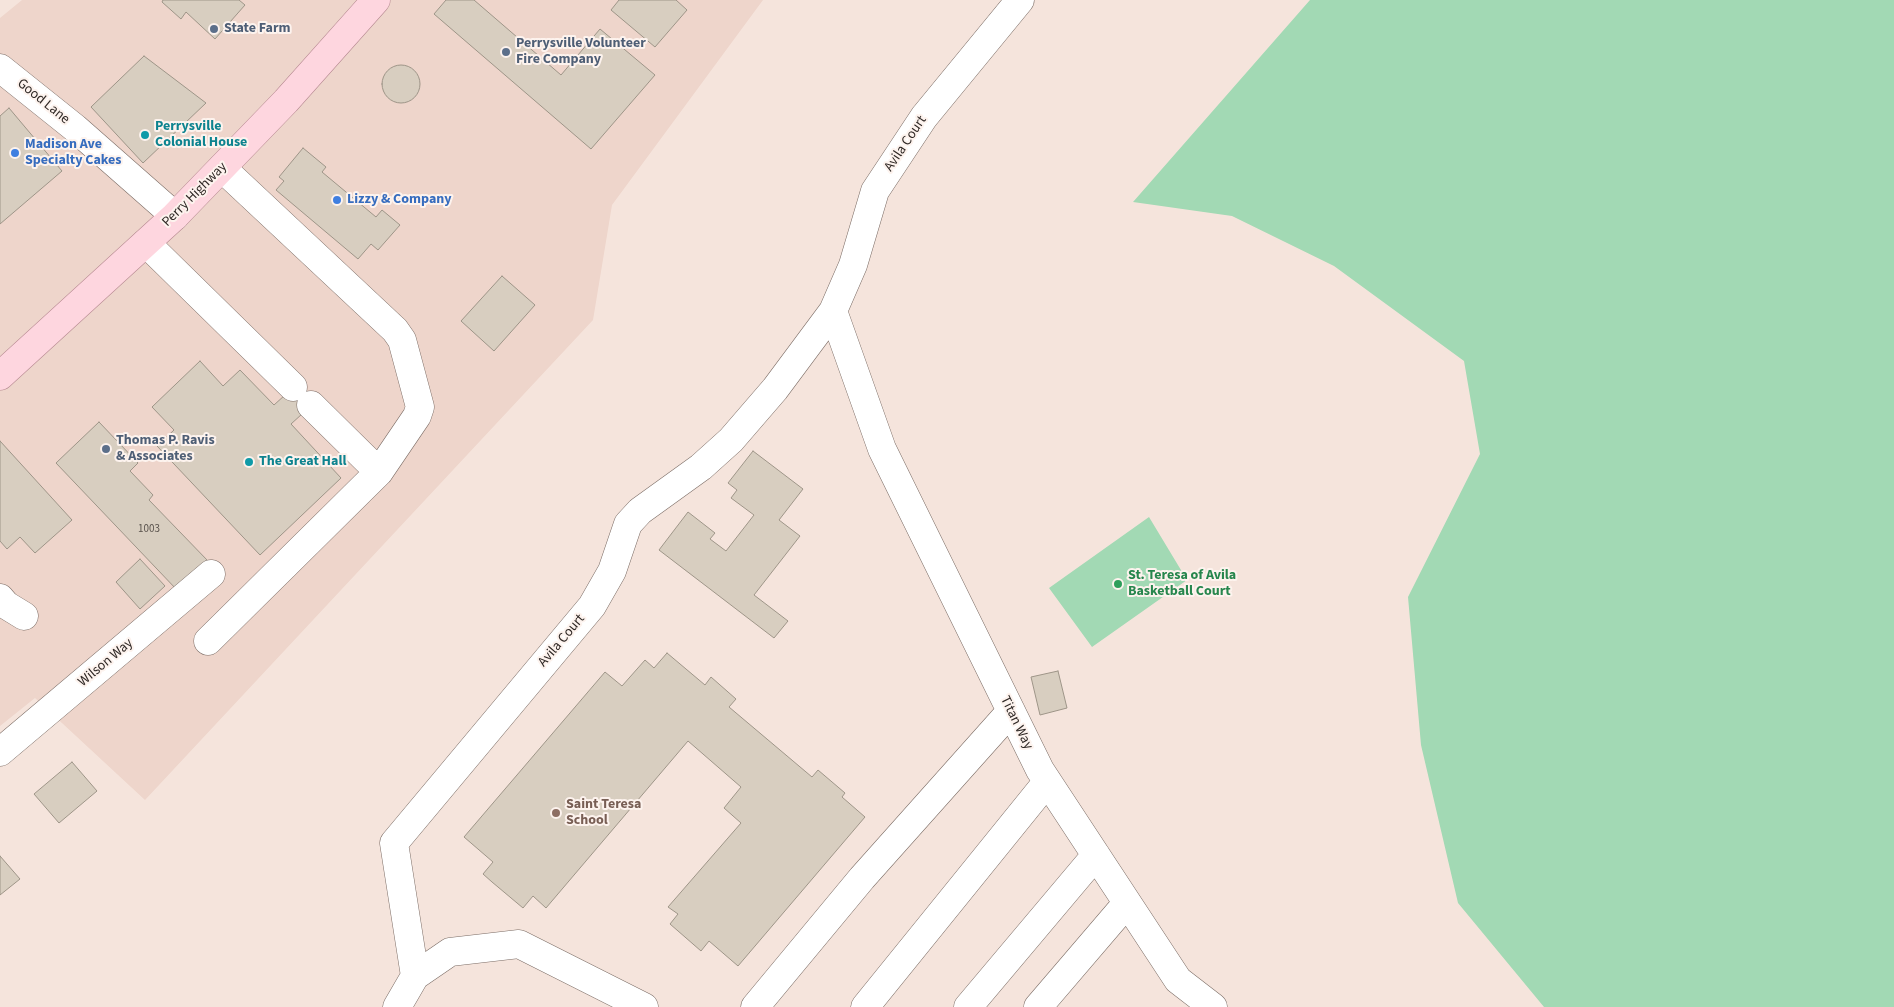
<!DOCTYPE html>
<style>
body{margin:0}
canvas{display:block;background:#f5e4dc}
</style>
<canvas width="1894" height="1007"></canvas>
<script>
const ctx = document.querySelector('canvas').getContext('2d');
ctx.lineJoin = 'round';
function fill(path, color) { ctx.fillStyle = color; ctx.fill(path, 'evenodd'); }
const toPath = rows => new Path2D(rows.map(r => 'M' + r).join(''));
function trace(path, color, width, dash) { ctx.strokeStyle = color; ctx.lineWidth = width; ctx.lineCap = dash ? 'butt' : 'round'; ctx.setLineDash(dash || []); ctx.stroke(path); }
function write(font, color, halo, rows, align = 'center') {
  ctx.font = font + ' "Source Sans 3",sans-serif'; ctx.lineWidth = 4; ctx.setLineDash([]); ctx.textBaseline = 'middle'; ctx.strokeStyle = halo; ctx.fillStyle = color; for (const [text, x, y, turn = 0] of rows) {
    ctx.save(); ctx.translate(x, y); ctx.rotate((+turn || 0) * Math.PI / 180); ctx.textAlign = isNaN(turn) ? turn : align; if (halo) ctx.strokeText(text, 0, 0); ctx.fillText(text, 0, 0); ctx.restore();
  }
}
fill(toPath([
 [22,0,763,0,612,205,593,320,145,800,35,698,0,726,0,18]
]), '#eed5cb');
fill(toPath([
 [1310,0,1894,0,1894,1007,1544,1007,1458,903,1421,745,1408,597,1480,454,1464,361,1334,266,1232,216,1133,202],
 [1149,517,1187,580,1092,647,1049,588]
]), '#a2d9b4');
const building = toPath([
 [163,0,239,0,245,5,215,39,186,12,181,19,162,2,163,0],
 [446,0,474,0,561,75,600,29,655,75,591,149,434,14,446,0],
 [619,0,676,0,687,10,655,47,611,10,619,0],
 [144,56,206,103,143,163,91,107,144,56],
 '382 84a19 19 0 1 1 38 0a19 19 0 1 1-38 0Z',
 [9,108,62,171,0,224,0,116,9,108],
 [303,148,326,167,322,172,376,217,382,210,400,225,378,250,371,244,358,259,276,190,284,181,279,177,303,148],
 [502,276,535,305,494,351,461,321,502,276],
 [200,361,223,386,240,370,274,405,296,385,313,404,291,424,341,478,260,555,157,446,174,430,152,407,200,361],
 [99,422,138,463,130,471,153,495,149,500,208,561,177,590,56,463,99,422],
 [0,441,72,520,35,553,20,537,7,549,0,541,0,441],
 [753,451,803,489,779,520,800,536,754,595,788,621,774,638,659,550,688,512,715,533,710,539,726,551,754,515,731,498,737,490,728,483,753,451],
 [140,559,165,586,140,609,116,582,140,559],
 [667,653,705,685,711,677,736,699,729,707,812,777,818,770,845,793,842,797,865,817,738,966,709,941,701,951,670,924,678,914,668,907,741,823,724,808,741,787,688,741,546,908,533,896,523,908,492,882,483,874,493,862,464,837,605,672,622,686,645,660,654,668,667,653],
 [1058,671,1067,708,1040,715,1031,677,1058,671],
 [72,762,97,791,59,823,34,794,72,762],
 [0,856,20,879,0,895,0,856]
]);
fill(building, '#d8cec0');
trace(building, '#9e9588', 1);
const minor = toPath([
 [0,68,75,128,175,216],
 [146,243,293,387],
 [833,311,882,449,1040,770,1178,980,1213,1007],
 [311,405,379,472],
 [0,598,6,605,24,616],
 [208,641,379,472,417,416,420,407,402,340,395,330,222,168],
 [0,752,211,574],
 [415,976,450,952,519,944,644,1007],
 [397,1007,415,976,394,843,592,606,612,571,628,524,640,511,701,467,731,440,775,389,833,311,853,265,875,191,924,117,1020,0],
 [755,1007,862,878,1011,711],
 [865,1007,1047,782],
 [968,1007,1096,855],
 [1038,1007,1127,903]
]);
const major = toPath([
 [0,376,175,216,286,101,376,0]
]);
trace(minor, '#7b6c65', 29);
trace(major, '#b58890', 29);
trace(minor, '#fff', 28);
trace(major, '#fed6df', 28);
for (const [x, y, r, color] of [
 [214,29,5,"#5c6f8a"],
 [506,52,5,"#5c6f8a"],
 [145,135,5,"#0f9aa8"],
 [15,153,5,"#3f7fe0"],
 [337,200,5,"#3f7fe0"],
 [106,449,5,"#5c6f8a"],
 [249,462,5,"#0f9aa8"],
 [1118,584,5,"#2e9e5b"],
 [556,813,5,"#8d6e63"]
]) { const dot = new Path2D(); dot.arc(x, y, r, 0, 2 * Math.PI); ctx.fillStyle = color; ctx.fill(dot); trace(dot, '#fdf3ee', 2); }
write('11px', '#59524c', null, [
 ["1003",149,530]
]);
write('bold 14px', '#4e5e75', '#fdf3ee', [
 ["State Farm",224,29],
 ["Perrysville Volunteer",516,44],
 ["Fire Company",516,60],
 ["Thomas P. Ravis",116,441],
 ["& Associates",116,457]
], 'left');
write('14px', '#2f2825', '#fdf3ee', [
 ["Good Lane",43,102,39],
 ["Avila Court",906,144,-56],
 ["Perry Highway",195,195,-45],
 ["Avila Court",562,641,-50],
 ["Wilson Way",106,663,-40],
 ["Titan Way",1016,723,64]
]);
write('bold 14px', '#0d838f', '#fdf3ee', [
 ["Perrysville",155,127],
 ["Colonial House",155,143],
 ["The Great Hall",259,462]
], 'left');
write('bold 14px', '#366cbe', '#fdf3ee', [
 ["Madison Ave",25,145],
 ["Specialty Cakes",25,161],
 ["Lizzy & Company",347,200]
], 'left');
write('bold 14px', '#27864d', '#fdf3ee', [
 ["St. Teresa of Avila",1128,576],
 ["Basketball Court",1128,592]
], 'left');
write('bold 14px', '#785e54', '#fdf3ee', [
 ["Saint Teresa",566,805],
 ["School",566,821]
], 'left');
</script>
